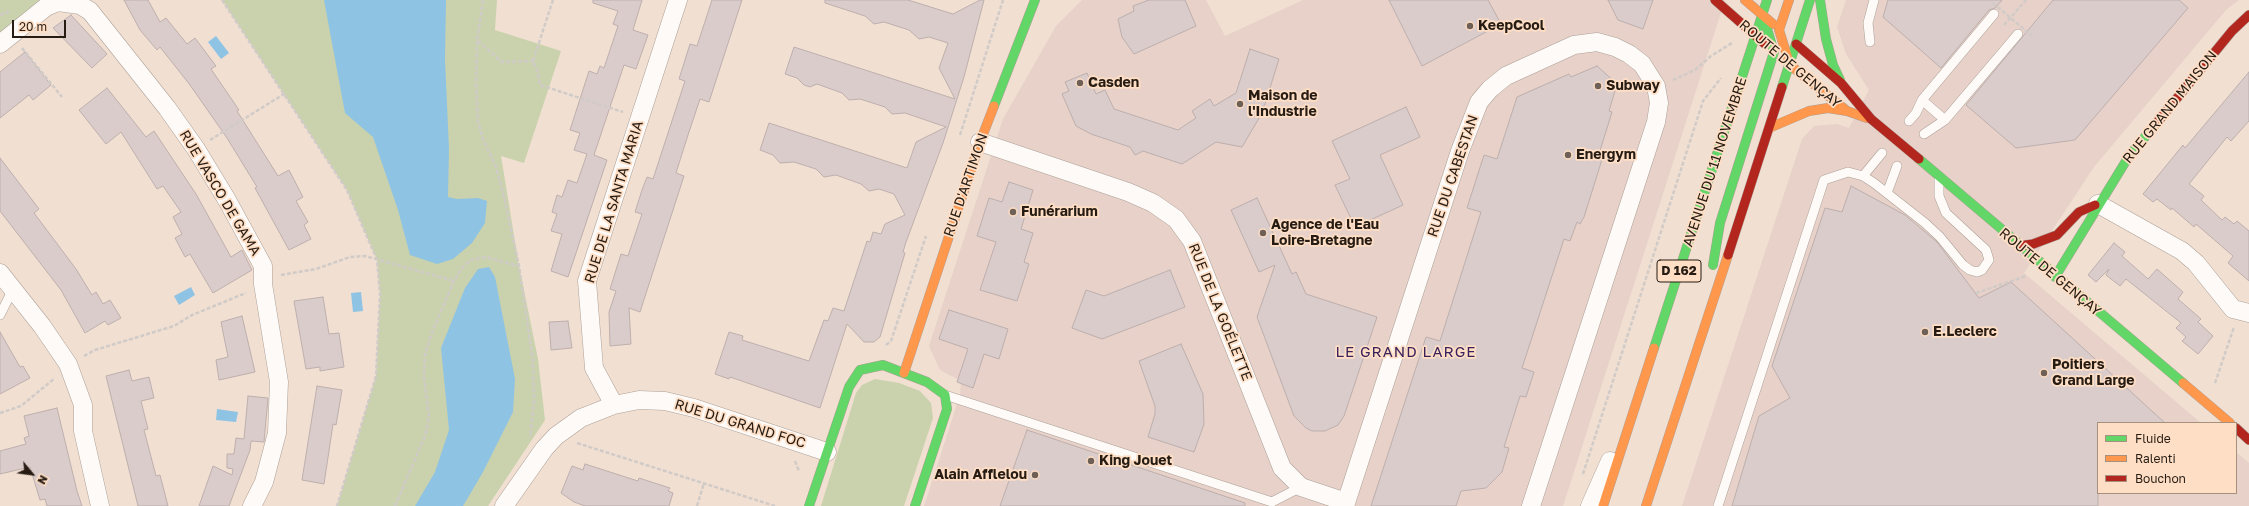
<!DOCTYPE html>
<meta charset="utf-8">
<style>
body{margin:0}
#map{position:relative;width:2249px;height:506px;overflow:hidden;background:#f1dfd2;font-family:"Golos Text",sans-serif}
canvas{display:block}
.legend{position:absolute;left:2097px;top:422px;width:140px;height:72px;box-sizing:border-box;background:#fedec5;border:1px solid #a8907e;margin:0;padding:5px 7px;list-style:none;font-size:12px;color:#271c13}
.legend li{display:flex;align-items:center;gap:8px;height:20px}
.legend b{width:20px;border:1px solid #a8907e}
.north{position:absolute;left:12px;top:454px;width:40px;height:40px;-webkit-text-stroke:3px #fedec5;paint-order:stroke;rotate:119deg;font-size:11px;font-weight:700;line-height:16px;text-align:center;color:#271c13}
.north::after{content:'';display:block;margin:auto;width:14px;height:18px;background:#271c13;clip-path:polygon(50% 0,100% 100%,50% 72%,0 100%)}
.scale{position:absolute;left:12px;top:20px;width:54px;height:18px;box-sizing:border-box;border:2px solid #271c13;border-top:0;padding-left:5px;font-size:12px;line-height:14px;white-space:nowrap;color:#271c13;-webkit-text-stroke:3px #fedec5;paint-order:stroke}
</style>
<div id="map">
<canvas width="2249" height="506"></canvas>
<ul class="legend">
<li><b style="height:5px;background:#63d668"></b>Fluide</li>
<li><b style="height:5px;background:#ff974d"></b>Ralenti</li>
<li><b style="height:5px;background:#b3261e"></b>Bouchon</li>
</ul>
<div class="north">N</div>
<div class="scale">20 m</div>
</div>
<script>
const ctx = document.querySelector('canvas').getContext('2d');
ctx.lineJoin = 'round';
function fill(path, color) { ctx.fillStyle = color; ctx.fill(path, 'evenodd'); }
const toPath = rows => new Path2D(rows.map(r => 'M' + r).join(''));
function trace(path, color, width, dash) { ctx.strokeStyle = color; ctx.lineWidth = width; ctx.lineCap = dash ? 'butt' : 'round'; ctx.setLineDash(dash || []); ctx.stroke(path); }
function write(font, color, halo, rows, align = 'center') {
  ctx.font = font + ' "Golos Text",sans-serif'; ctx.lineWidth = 3.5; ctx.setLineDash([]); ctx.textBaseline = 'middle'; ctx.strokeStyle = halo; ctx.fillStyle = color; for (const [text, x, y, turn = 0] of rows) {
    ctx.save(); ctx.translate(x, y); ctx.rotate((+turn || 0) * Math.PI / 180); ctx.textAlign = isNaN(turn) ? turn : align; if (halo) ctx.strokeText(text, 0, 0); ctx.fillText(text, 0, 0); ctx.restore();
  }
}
fill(toPath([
 [1082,0,1206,0,1225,36,1303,0,1725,0,1563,506,924,506,960,395,961,381,940,370,929,346,1003,119,1056,26],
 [1846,0,2239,0,2226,10,2094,167,2024,273,2201,423,2098,423,2098,493,2236,493,2236,452,2249,463,2249,506,1682,506,1802,139,1814,126,1837,124,1849,128,1869,90,1846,54,1837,27]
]), '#e7d1c9');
fill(toPath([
 [0,0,47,0,0,37],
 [222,0,497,0,495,30,561,51,524,163,501,156,519,266,538,359,545,420,488,506,337,506,376,376,380,294,377,260,347,190],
 [875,379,899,383,920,391,931,403,933,418,904,506,821,506,856,393,862,385]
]), '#cad2ad');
fill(toPath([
 [324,0,446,0,445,59,449,149,448,197,457,199,478,198,487,201,485,223,472,243,453,259,437,264,410,255,398,210,373,137,345,113],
 [216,36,229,53,221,59,208,42],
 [489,267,495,277,515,379,513,412,483,472,463,506,415,506,435,472,449,430,441,348,465,288,478,269],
 [191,287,195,295,179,305,174,296],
 [361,292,363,311,353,312,351,293],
 [217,409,238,412,236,422,216,420]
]), '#8ec3e4');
const building = toPath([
 [124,0,148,0,160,22,166,18,187,44,195,38,216,66,211,69,239,110,237,111,278,176,289,170,303,197,296,201,308,222,304,225,311,239,289,250,255,188,257,187,227,138,190,85,160,47,157,50,140,30,124,0],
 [593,0,642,0,633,30,648,35,636,69,624,65,594,155,607,160,568,277,551,271,562,234,551,231,557,214,552,212,557,195,562,197,568,180,577,183,587,154,574,150,580,133,570,130,589,71,597,74,600,66,604,68,618,26,613,24,618,11,593,3,593,0],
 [712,0,742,0,709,102,700,99,687,138,676,173,684,176,640,312,629,308,631,344,610,346,609,312,616,291,610,289,621,254,628,256,642,214,635,212,642,190,647,177,653,179,685,81,679,79,690,44,697,46,712,0],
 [825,0,908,0,953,14,980,0,984,0,964,77,943,143,906,242,903,252,905,253,880,337,874,342,864,342,847,324,820,408,730,377,729,379,715,374,729,332,743,336,742,340,809,361,824,320,828,321,833,308,844,311,867,241,870,242,873,232,881,234,885,224,905,215,894,194,879,189,869,191,861,184,836,175,824,177,816,169,794,162,780,163,773,155,760,150,769,123,907,168,916,142,946,127,905,113,892,114,885,107,860,99,849,100,842,93,817,84,810,87,804,85,797,78,785,74,794,47,955,99,939,68,948,43,929,37,919,39,909,30,884,22,874,24,865,16,825,3,825,0],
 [1149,0,1185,0,1196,26,1134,54,1122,37,1118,19,1134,11,1133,6,1149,0],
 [1389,0,1488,0,1501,24,1422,66,1389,0],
 [1608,0,1653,0,1643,29,1618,20,1608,0],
 [1888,0,2002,0,1995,8,1989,10,1941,68,1883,17,1888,0],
 [2053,0,2179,0,2188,8,2075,140,2016,148,1966,105,2053,0],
 [71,15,107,54,92,68,53,28,71,15],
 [1250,49,1279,59,1265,104,1258,115,1262,113,1242,147,1216,142,1182,164,1143,151,1135,155,1130,147,1091,134,1076,126,1062,94,1069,91,1065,82,1087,73,1096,94,1105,90,1114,109,1178,130,1196,118,1192,111,1210,99,1214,106,1236,93,1250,49],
 [25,52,51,85,33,100,29,95,0,118,0,72,25,52],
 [1597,66,1617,84,1609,111,1612,112,1598,157,1602,159,1600,166,1584,217,1580,224,1577,222,1570,241,1564,239,1522,368,1534,372,1526,397,1520,396,1504,447,1509,448,1502,472,1486,488,1461,491,1456,506,1371,506,1426,337,1440,341,1481,212,1467,208,1484,155,1497,159,1517,97,1569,74,1571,77,1597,66],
 [2249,72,2249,121,2231,141,2227,137,2189,184,2204,196,2201,200,2222,220,2225,217,2234,224,2237,221,2249,231,2249,281,2228,263,2233,256,2196,224,2194,227,2172,208,2171,210,2157,199,2153,202,2143,194,2183,145,2185,148,2249,72],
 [107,88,146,137,154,131,196,194,231,257,242,250,252,270,213,293,190,254,185,257,175,238,182,234,173,217,181,212,163,186,157,189,121,132,106,144,79,110,107,88],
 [1406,107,1420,137,1380,155,1403,205,1355,227,1335,185,1350,179,1332,141,1406,107],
 [0,158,39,209,34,213,76,269,92,295,96,292,103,304,110,300,121,318,108,325,105,321,85,333,61,290,0,211,0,158],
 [1009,182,1033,190,1021,229,1033,233,1024,262,1029,264,1017,301,980,290,996,242,977,236,989,198,1002,202,1009,182],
 [1851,186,1905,215,1937,242,1979,298,2011,282,2165,423,2098,423,2098,506,1732,506,1759,416,1790,398,1772,366,1825,208,1842,212,1851,186],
 [1257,198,1292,274,1296,272,1306,294,1377,317,1344,416,1338,425,1325,431,1312,431,1306,428,1294,416,1257,317,1275,265,1259,272,1231,210,1257,198],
 [2114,243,2125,252,2122,256,2148,279,2157,269,2183,292,2178,299,2201,319,2198,322,2213,336,2198,354,2182,341,2186,337,2176,328,2181,323,2126,279,2120,286,2106,275,2109,269,2096,282,2088,275,2114,243],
 [1170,270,1185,307,1102,339,1072,328,1086,290,1104,296,1170,270],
 [323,297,329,334,339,333,344,367,320,371,320,367,306,369,294,301,323,297],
 [949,310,1008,329,999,359,984,354,973,388,957,382,968,349,939,339,949,310],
 [242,316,255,372,219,380,216,360,228,357,221,322,242,316],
 [568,321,572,348,551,350,549,322,568,321],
 [0,332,20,367,23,366,30,378,0,394,0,332],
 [1181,344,1203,394,1204,424,1194,452,1148,437,1155,414,1155,406,1139,361,1181,344],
 [129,370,132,381,149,377,154,398,141,401,148,429,144,430,156,476,160,475,168,506,138,506,106,376,129,370],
 [317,386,342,390,336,425,333,424,324,484,302,480,317,386],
 [248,396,268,398,264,442,251,441,250,450,229,506,199,506,213,466,232,475,233,469,227,468,227,454,234,454,236,438,244,439,248,396],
 [57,408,77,491,82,506,47,506,45,499,40,500,30,467,0,474,0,451,26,444,24,438,29,436,24,416,57,408],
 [1027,430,1245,503,1245,506,1000,506,1027,430],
 [585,464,638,481,639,478,670,488,668,491,673,493,669,506,585,506,574,502,561,493,572,466,583,470,585,464]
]);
fill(building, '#daccca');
trace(building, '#bdafad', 1);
const lane = toPath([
 [1870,42,1868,23,1874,0],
 [1922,100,1945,120],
 [1909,121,1916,113,1922,100,1994,14],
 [1924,134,1945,120,2018,34],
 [1863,176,1882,153],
 [1887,193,1897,166],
 [0,315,13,289],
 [945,395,1272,502,1301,487],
 [1718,506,1824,180,1848,172,1863,176,1874,183,1925,223,1940,237,1963,265,1970,270,1977,272,1982,270,1989,260,1986,250,1946,213,1939,196,1939,179]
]);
const street = toPath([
 [0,44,46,7,58,2,80,5,90,11,167,108,196,149,227,200,263,266,263,284,279,382,277,433,264,482,252,506],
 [980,142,1128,192,1153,203,1176,219,1192,241,1282,468,1301,487,1346,502],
 [2098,204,2182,251,2196,263,2233,309,2249,313],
 [0,273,42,326,68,364,83,405,83,431,100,506],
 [614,405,594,368,587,281,678,0],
 [504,506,544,449,556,436,581,418,614,405,639,400,665,401,694,408,827,452],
 [1345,506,1460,151,1479,102,1490,89,1506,76,1574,45,1597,42,1615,47,1629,54,1642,64,1656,86,1659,103,1656,122,1531,506],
 [1590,506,1610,461]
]);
const fast = toPath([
 [1820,0,1826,39,1833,65,1840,80],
 [1782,87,1810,0],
 [994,106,1035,0],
 [1919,159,2183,383],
 [1713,265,1720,223,1774,52,1763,15],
 [2055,277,2129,156,2155,125],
 [1654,348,1767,0],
 [809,506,849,387,860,370,883,365,927,382,945,395,947,409,915,506]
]);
const slow = toPath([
 [1745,0,1773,24],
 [1789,0,1779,30,1790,65,1847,111,1867,118],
 [1769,128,1809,111,1828,108,1847,111],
 [904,373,980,142,994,106],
 [2183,383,2230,423],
 [1603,506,1654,348],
 [1646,506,1728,255]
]);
const jam = toPath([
 [1715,0,1765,44],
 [1796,44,1841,83,1871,119,1919,159],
 [2155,125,2232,31,2249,15],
 [2019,246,2033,244,2057,235,2079,212,2095,205],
 [1728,255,1782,87],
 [2236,428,2249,440]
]);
trace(lane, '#ada096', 10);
trace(street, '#ada096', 19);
trace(fast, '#ada096', 10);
trace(slow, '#ada096', 10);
trace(jam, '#ada096', 10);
trace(toPath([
 [222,0,347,190,377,260,380,294,376,376,337,506],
 [483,0,477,41,476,85,478,122,483,139,496,167,504,197,519,266,533,361,534,401,530,437],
 [553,0,533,61,538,73,540,85,623,112],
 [0,15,10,11],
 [2004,25,2026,0],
 [478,41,502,62,533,61],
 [22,48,62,97],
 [1673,80,1695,70,1711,56,1732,43],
 [960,135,1003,0],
 [210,140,284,94],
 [281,275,316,269,350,257,365,256,454,281],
 [1976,293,2026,276],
 [886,345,891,341,926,236],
 [84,356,95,350,174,326,192,315,246,293],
 [2215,383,2234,327],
 [0,413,21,406,55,378],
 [577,443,775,506],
 [795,461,799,471],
 [1583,474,1703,101,1721,78],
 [395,506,425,436,429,417,424,378,425,354,433,330,454,281,461,269,471,260,486,257,518,266],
 [697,506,704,483]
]), '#d1cbc8', 2.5, [4, 2]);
trace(lane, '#fdfaf8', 9);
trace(street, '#fdfaf8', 18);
trace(fast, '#63d668', 9);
trace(slow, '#ff974d', 9);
trace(jam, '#b3261e', 9);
trace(toPath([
 [1993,3,2032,36]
]), '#d1cbc8', 2.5, [4, 2]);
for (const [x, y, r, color] of [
 [1470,26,4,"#6e6056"],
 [1080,83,4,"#6e6056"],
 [1598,86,4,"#6e6056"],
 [1240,104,4,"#6e6056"],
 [1568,155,4,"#6e6056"],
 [1013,212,4,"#6e6056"],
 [1263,233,4,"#6e6056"],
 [1925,332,4,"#6e6056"],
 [2044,373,4,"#6e6056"],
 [1091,461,4,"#6e6056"],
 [1035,475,4,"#6e6056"]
]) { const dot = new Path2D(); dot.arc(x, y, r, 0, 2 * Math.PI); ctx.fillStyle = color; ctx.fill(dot); trace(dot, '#fedec5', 1.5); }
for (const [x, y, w] of [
 [1679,271,44]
]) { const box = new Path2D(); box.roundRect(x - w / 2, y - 11, w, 22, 3); ctx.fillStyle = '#fedec5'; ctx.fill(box); trace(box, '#271c13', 1); }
write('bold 13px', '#271c13', null, [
 ["D 162",1679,271]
]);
write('bold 14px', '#271c13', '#fedec5', [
 ["KeepCool",1478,26],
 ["Casden",1088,83],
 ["Subway",1606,86],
 ["Maison de",1248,96],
 ["l'Industrie",1248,112],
 ["Energym",1576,155],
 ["Funérarium",1021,212],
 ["Agence de l'Eau",1271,225],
 ["Loire-Bretagne",1271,241],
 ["E.Leclerc",1933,332],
 ["Poitiers",2052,365],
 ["Grand Large",2052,381],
 ["King Jouet",1099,461],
 ["Alain Afflelou",1027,475,"right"]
], 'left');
write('14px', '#271c13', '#fedec5', [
 ["ROUTE DE GENÇAY",1790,64,40],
 ["RUE GRAND MAISON",2170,107,-51],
 ["AVENUE DU 11 NOVEMBRE",1715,162,-72],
 ["RUE DU CABESTAN",1453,176,-71],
 ["RUE D'ARTIMON",966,185,-71],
 ["RUE VASCO DE GAMA",220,193,59],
 ["RUE DE LA SANTA MARIA",614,202,-73],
 ["ROUTE DE GENÇAY",2050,272,40],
 ["RUE DE LA GOÉLETTE",1220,312,68],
 ["RUE DU GRAND FOC",740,424,17]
]);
ctx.letterSpacing = '1px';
write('15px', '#39225c', '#fedec5', [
 ["LE GRAND LARGE",1406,352]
]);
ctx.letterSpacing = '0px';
</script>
